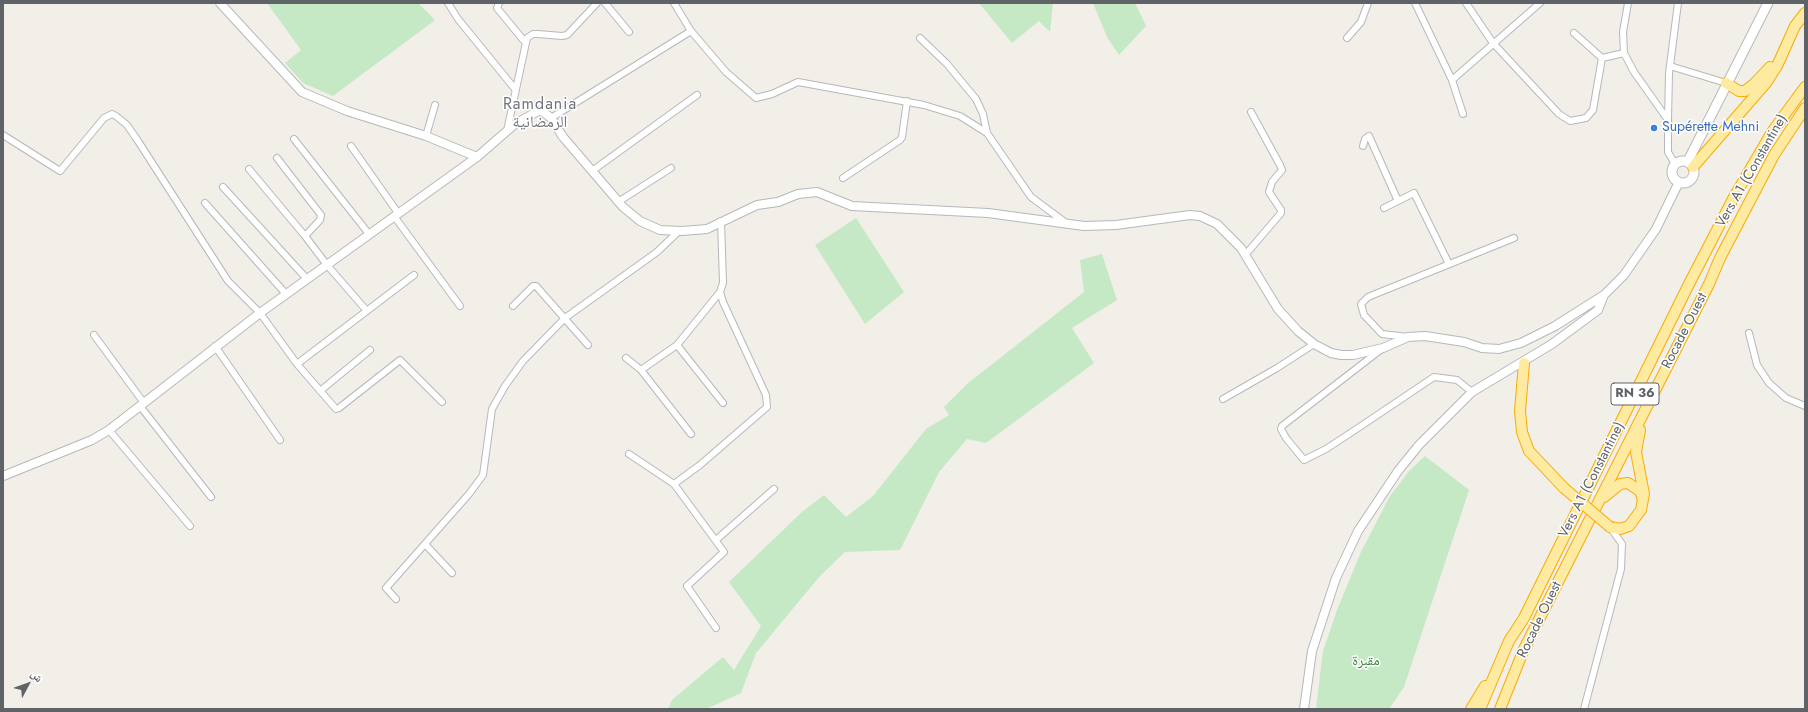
<!DOCTYPE html>
<meta charset="utf-8">
<style>
body{margin:0}
#map{position:relative;width:1808px;height:712px;overflow:hidden;background:#f1efe8;font-family:Jost,"Noto Naskh Arabic",sans-serif}
canvas{display:block}
.frame{position:absolute;inset:0;border:4px solid #5f6368;pointer-events:none}
.north{position:absolute;left:8px;top:664px;width:40px;height:40px;-webkit-text-stroke:3px #fff;paint-order:stroke;rotate:49deg;font-size:11px;font-weight:700;line-height:16px;text-align:center;color:#5f6368}
.north::after{content:'';display:block;margin:auto;width:14px;height:18px;background:#5f6368;clip-path:polygon(50% 0,100% 100%,50% 72%,0 100%)}
</style>
<div id="map">
<canvas width="1808" height="712"></canvas>
<div class="frame"></div>
<div class="north">ش</div>
</div>
<script>
const ctx = document.querySelector('canvas').getContext('2d');
ctx.lineJoin = 'round';
function fill(path, color) { ctx.fillStyle = color; ctx.fill(path, 'evenodd'); }
const toPath = rows => new Path2D(rows.map(r => 'M' + r).join(''));
function trace(path, color, width, dash) { ctx.strokeStyle = color; ctx.lineWidth = width; ctx.lineCap = dash ? 'butt' : 'round'; ctx.setLineDash(dash || []); ctx.stroke(path); }
function write(font, color, halo, rows, align = 'center') {
  ctx.font = font + ' Jost,"Noto Naskh Arabic",sans-serif'; ctx.lineWidth = 3; ctx.setLineDash([]); ctx.textBaseline = 'middle'; ctx.strokeStyle = halo; ctx.fillStyle = color; for (const [text, x, y, turn = 0] of rows) {
    ctx.save(); ctx.translate(x, y); ctx.rotate((+turn || 0) * Math.PI / 180); ctx.textAlign = isNaN(turn) ? turn : align; if (halo) ctx.strokeText(text, 0, 0); ctx.fillText(text, 0, 0); ctx.restore();
  }
}
fill(toPath([
 [267,3,418,3,435,20,333,96,303,83,285,63,301,50],
 [979,3,1053,3,1050,32,1039,21,1012,43],
 [1093,3,1135,3,1146,26,1119,55,1107,37],
 [856,218,904,292,865,324,815,245],
 [1102,254,1117,300,1072,328,1094,363,986,443,967,439,939,472,900,550,845,552,820,576,756,653,741,693,706,709,668,709,672,700,723,657,734,670,761,626,729,582,802,512,824,495,846,517,873,496,926,429,949,415,944,407,967,384,1084,292,1080,260],
 [1425,456,1469,490,1404,687,1389,709,1316,709,1323,651,1337,610,1361,552,1390,496,1410,470]
]), '#c5e8c5');
const minor = toPath([
 [448,3,458,19,515,89],
 [499,3,497,8,525,42],
 [605,3,629,32],
 [674,3,691,31,726,72,756,98,772,94,798,82,924,105,960,116,987,133,1031,197,1066,223],
 [1415,3,1452,80,1463,114],
 [1466,3,1493,43,1559,114,1570,121,1586,118,1593,110,1602,58,1624,53],
 [1628,3,1623,32,1624,53,1634,72,1668,120],
 [1574,33,1602,58],
 [920,38,947,64,976,99,983,114,987,133],
 [1347,38,1361,22,1368,3],
 [1670,66,1726,83],
 [1452,80,1540,3],
 [551,118,691,31],
 [507,131,527,38,533,34,538,34,562,36,567,35,597,3],
 [3,135,60,171,104,118,112,114,116,116,127,125,138,141,228,281,260,313,297,364,336,409,339,408,400,360,442,402],
 [426,136,435,105],
 [294,139,369,234],
 [351,146,398,213],
 [1363,146,1365,139,1369,136,1398,201],
 [277,158,321,215,320,220,305,236],
 [1675,164,1668,152,1668,120,1669,73,1678,3],
 [249,169,305,236,327,265,367,311],
 [592,171,697,95],
 [843,178,900,140,902,137,907,101],
 [223,187,307,279],
 [618,202,671,168],
 [205,203,286,294],
 [1384,208,1414,193,1449,264],
 [394,216,460,306],
 [1246,254,1281,213,1281,210,1269,192,1272,182,1282,170,1280,165,1251,112],
 [513,306,533,286,536,286,588,345],
 [1749,333,1757,365,1769,383,1786,398,1805,406],
 [94,335,144,403],
 [1408,337,1382,334,1364,315,1361,304,1368,297,1514,238],
 [677,345,723,403],
 [215,346,280,440],
 [1383,348,1282,426,1281,429,1286,438,1304,460,1326,449,1358,428,1434,377,1457,380,1472,392],
 [626,358,641,370],
 [297,364,414,275],
 [320,391,370,350],
 [1223,399,1277,368,1314,344],
 [140,406,211,497],
 [109,430,190,526],
 [691,434,641,370,677,345,720,292],
 [629,454,674,484],
 [716,540,774,489],
 [425,544,452,573],
 [396,599,386,588,469,494,483,475,492,409,505,386,523,361,565,318,657,252,679,231],
 [716,628,687,586,724,552,674,484,700,465,767,407,766,395,723,302,720,292,723,283,721,221],
 [1584,709,1621,569,1622,544,1610,527]
]);
const tertiary = toPath([
 [220,3,302,92,347,111,426,136,477,157],
 [3,476,92,440,109,430,260,313,477,157,515,124,538,111,542,111,551,118,563,137,623,207,640,221,660,230,682,231,707,229,757,205,778,202,798,194,817,192,852,206,988,213,1084,226,1116,225,1190,215,1200,216,1217,224,1241,248,1278,309,1298,331,1314,344,1331,353,1341,355,1353,355,1383,348,1408,337,1425,336,1464,342,1482,348,1499,349,1521,343,1555,326,1604,295],
 [1304,709,1312,651,1336,578,1358,531,1398,471,1419,445,1472,392,1552,344,1598,310,1604,295,1624,275,1656,229,1679,182]
]);
const secondary = toPath([
 '1672 172a11 11 0 1 1 22 0a11 11 0 1 1-22 0Z',
 [1688,161,1768,3]
]);
const trunk = toPath([
 [1726,83,1739,91,1745,91,1754,84,1770,67],
 [1693,167,1766,83,1777,66,1795,26,1805,13],
 [1524,363,1520,411,1522,432,1529,451,1564,488],
 [1604,497,1620,484,1628,483,1640,491,1642,497],
 [1610,527,1620,529,1629,526,1641,510,1644,494,1636,452,1640,430],
 [1471,709,1485,686],
 [1480,709,1509,641,1524,618,1688,286,1734,197,1772,132,1805,87],
 [1500,709,1524,649,1709,284,1720,258,1774,155,1805,108]
]);
trace(minor, '#b5b8bc', 8);
trace(tertiary, '#b5b8bc', 10);
trace(secondary, '#b6babf', 11);
trace(trunk, '#f9ab00', 12);
trace(minor, '#fff', 6);
trace(tertiary, '#fff', 8);
trace(secondary, '#fff', 9);
trace(trunk, '#feeaa1', 10);
const trunkBridge = toPath([
 [1564,488,1610,527]
]);
trace(trunkBridge, '#f9ab00', 12, []);
trace(trunkBridge, '#feeaa1', 10);
for (const [x, y, r, color] of [
 [1654,128,4,"#3f7fe0"]
]) { const dot = new Path2D(); dot.arc(x, y, r, 0, 2 * Math.PI); ctx.fillStyle = color; ctx.fill(dot); trace(dot, '#fff', 1.5); }
for (const [x, y, w] of [
 [1635,394,48]
]) { const box = new Path2D(); box.roundRect(x - w / 2, y - 11, w, 22, 3); ctx.fillStyle = '#fff'; ctx.fill(box); trace(box, '#5f6368', 1); }
write('bold 13px', '#5f6368', null, [
 ["RN 36",1635,394]
]);
write('14px', '#366cbe', '#fff', [
 ["Supérette Mehni",1662,128]
], 'left');
write('14px', '#5f6368', '#fff', [
 ["Vers A1 (Constantine)",1752,171,-60],
 ["Rocade Ouest",1685,331,-63],
 ["Vers A1 (Constantine)",1592,480,-63],
 ["Rocade Ouest",1540,620,-64]
]);
write('14px', '#348238', '#fff', [
 ["مقبرة",1366,662]
]);
ctx.letterSpacing = '1px';
write('16px', '#70757a', '#fff', [
 ["Ramdania",540,105],
 ["الرمضانية",540,123]
]);
ctx.letterSpacing = '0px';
</script>
